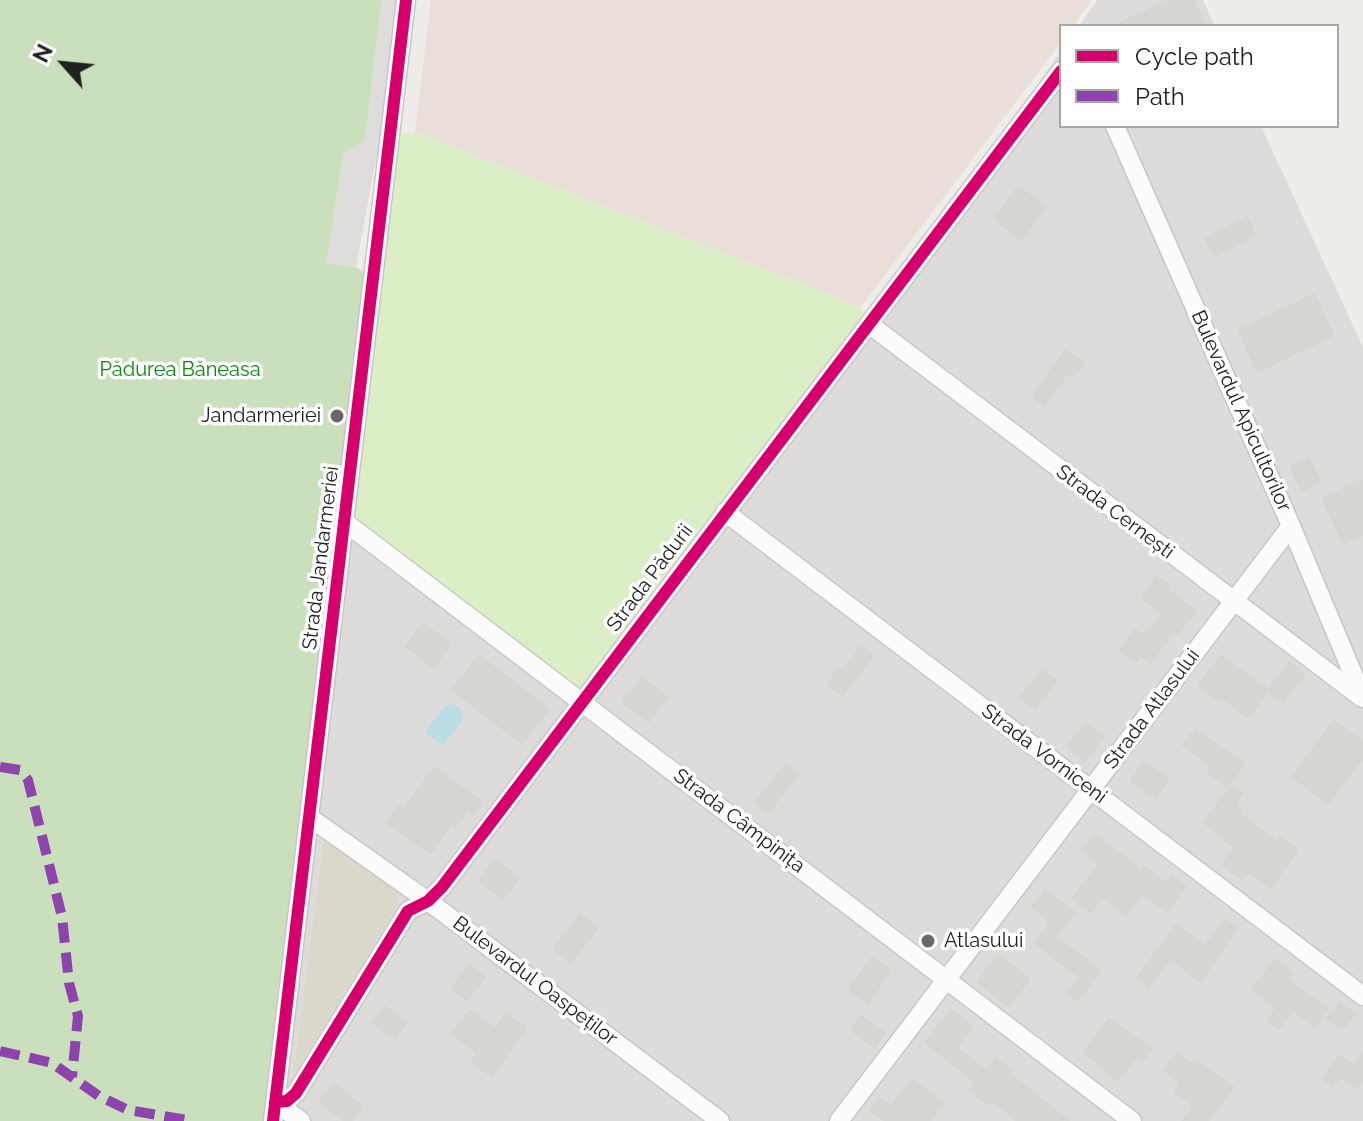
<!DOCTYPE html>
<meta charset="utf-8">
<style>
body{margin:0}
#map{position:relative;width:1363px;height:1121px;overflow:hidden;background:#efede9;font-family:Raleway,sans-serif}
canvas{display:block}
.legend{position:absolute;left:1059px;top:24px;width:280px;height:104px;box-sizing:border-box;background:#fff;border:2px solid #a6a6a6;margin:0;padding:10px 14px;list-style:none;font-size:24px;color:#212121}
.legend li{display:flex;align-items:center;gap:16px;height:40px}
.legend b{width:40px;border:2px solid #a6a6a6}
.north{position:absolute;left:24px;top:24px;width:80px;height:80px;-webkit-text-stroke:6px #fff;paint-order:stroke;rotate:297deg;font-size:22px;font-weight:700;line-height:32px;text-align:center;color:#212121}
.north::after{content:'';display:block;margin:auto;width:28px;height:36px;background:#212121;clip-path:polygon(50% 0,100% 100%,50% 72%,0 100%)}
</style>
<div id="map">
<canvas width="1363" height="1121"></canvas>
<ul class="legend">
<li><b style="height:10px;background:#d6006c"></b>Cycle path</li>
<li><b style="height:10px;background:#8e44ad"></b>Path</li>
</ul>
<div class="north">N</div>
</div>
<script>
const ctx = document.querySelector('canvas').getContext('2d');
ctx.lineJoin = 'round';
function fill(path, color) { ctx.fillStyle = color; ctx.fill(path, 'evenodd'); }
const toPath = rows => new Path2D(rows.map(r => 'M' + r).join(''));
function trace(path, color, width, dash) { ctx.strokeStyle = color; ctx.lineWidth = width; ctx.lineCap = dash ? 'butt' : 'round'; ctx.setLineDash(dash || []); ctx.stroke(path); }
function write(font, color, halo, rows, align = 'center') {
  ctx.font = font + ' Raleway,sans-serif'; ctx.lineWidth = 7; ctx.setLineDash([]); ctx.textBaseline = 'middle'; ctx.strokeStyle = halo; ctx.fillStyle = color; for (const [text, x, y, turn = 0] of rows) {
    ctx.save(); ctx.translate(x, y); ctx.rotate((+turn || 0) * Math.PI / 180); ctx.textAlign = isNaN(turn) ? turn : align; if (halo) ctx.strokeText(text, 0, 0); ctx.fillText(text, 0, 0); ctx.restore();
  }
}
fill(toPath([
 [1097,0,1203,0,1215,26,1079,26],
 [1061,51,1061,126,1261,126,1363,347,1363,1121,273,1121,346,523,869,324]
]), '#dedcda');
fill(toPath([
 [431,0,1092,0,1073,26,1061,26,1061,42,861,307,415,132]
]), '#eaded8');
fill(toPath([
 [324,840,394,890,399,902,293,1077]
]), '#d9d8ca');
fill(toPath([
 [415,132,861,307,869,324,581,702,346,523,390,136]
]), '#dceec6');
fill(toPath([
 [0,0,382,0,365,141,326,263,356,267,372,278,273,1121,0,1121]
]), '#cadfbc');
fill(toPath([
 [382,0,406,0,390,136,376,158,356,267,326,263,343,154,365,140]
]), '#dedddb');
fill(toPath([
 [451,704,459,707,464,715,462,721,442,746,425,732,444,707]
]), '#badce4');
fill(toPath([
 [1168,0,1195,0,1207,26,1111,26],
 [1018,185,1047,206,1022,241,993,219],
 [1248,216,1257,236,1214,257,1204,238],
 [1315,293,1335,336,1257,373,1237,329],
 [1065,349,1085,362,1074,378,1068,374,1045,407,1031,397],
 [1309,457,1322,482,1302,492,1289,467],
 [1363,479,1363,535,1343,545,1321,498],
 [1156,575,1170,585,1168,588,1197,611,1178,635,1174,632,1151,664,1141,657,1136,664,1118,651,1135,628,1144,635,1161,613,1140,598],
 [423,622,452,644,434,669,404,646],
 [861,645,875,655,843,697,826,685,839,666,843,669],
 [479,654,550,709,522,745,451,690],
 [1221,654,1268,689,1289,661,1306,674,1283,704,1268,693,1248,719,1222,699,1219,703,1197,685],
 [1042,668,1058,680,1035,710,1019,698],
 [642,676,669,697,649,723,621,702],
 [1334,719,1363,741,1363,759,1328,805,1291,777],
 [1086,722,1105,737,1085,762,1066,747],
 [1195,728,1246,764,1227,788,1206,772,1210,767,1181,745],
 [1144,760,1170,779,1156,800,1129,782],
 [785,763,800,774,768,814,754,803],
 [434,766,484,802,474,816,467,812,455,829,451,826,431,855,385,823,398,805,403,809],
 [1232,784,1244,794,1237,803,1244,808,1240,813,1277,841,1280,836,1299,850,1271,889,1248,873,1242,881,1221,865,1233,848,1202,822],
 [1095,833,1140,868,1143,864,1166,882,1172,875,1187,886,1167,913,1143,895,1126,917,1103,898,1091,914,1071,899,1097,865,1080,851],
 [495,858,520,878,503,901,478,881],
 [1045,888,1076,913,1057,937,1102,970,1078,1002,1066,993,1078,977,1033,943,1049,922,1030,907],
 [580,913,599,928,571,964,552,949],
 [1225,918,1238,928,1201,983,1170,960,1149,988,1136,978,1176,923,1205,945],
 [998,954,1031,979,1008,1008,976,982],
 [872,956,892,970,868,1005,847,990],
 [1275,958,1294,973,1289,979,1329,1009,1315,1028,1293,1011,1279,1030,1266,1021,1275,1008,1251,990],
 [469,963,486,977,467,1002,450,989],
 [1339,1001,1356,1014,1342,1031,1326,1019],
 [384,1005,408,1022,395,1040,371,1023],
 [951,1008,974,1027,958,1047,986,1069,995,1057,1014,1071,1012,1074,1071,1121,1016,1121,991,1101,988,1106,968,1091,975,1083,924,1043],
 [470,1009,495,1027,506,1012,528,1028,492,1078,470,1062,476,1053,451,1034],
 [861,1014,886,1033,875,1049,849,1030],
 [1109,1017,1153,1049,1142,1064,1136,1059,1117,1082,1083,1052],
 [1177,1051,1193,1064,1197,1060,1235,1087,1209,1121,1181,1121,1192,1106,1173,1091,1179,1083,1162,1070],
 [1363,1051,1363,1082,1357,1089,1341,1078,1333,1088,1321,1079,1339,1054,1353,1064],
 [912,1078,945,1103,931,1121,883,1121,869,1110,879,1096,891,1105],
 [334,1082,364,1106,353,1121,343,1121,318,1102]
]), '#d7d5d2');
const minor = toPath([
 [1115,126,1291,526,1363,698],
 [869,324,1361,697],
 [725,512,1363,996],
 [346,523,1132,1121],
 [309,817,428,901,720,1121],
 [275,1102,287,1101,296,1093,408,911,428,901,442,887,1061,71],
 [275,1102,301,1121],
 [273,1121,406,0],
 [839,1121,1291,526]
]);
trace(minor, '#c8c7c5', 21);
trace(minor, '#fdfcfc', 18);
trace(toPath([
 [0,767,20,770,28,780,62,917,69,983,78,1016,72,1077],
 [0,1051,52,1063,99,1096,128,1110,193,1121]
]), '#8e44ad', 10, [20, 10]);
trace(toPath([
 [275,1102,287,1101,296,1093,408,911,428,901,442,887,1061,71],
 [273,1121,406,0]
]), '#d6006c', 12);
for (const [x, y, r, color] of [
 [337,416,8,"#696867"],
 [928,941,8,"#696867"]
]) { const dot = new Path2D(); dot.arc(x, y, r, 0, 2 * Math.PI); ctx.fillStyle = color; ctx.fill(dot); trace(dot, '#fff', 3); }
write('20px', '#038a0c', '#fff', [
 ["Pădurea Băneasa",180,370]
]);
write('20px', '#212121', '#fff', [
 ["Bulevardul Apicultorilor",1241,411,66],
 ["Strada Cernești",1115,512,37],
 ["Strada Jandarmeriei",321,558,-83],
 ["Strada Pădurii",650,578,-53],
 ["Strada Atlasului",1152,709,-53],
 ["Strada Vorniceni",1044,754,37],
 ["Strada Câmpinița",739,821,37],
 ["Bulevardul Oaspeților",535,981,37]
]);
write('20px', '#212121', '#fff', [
 ["Jandarmeriei",321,416],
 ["Atlasului",944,941,"left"]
], 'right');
</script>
